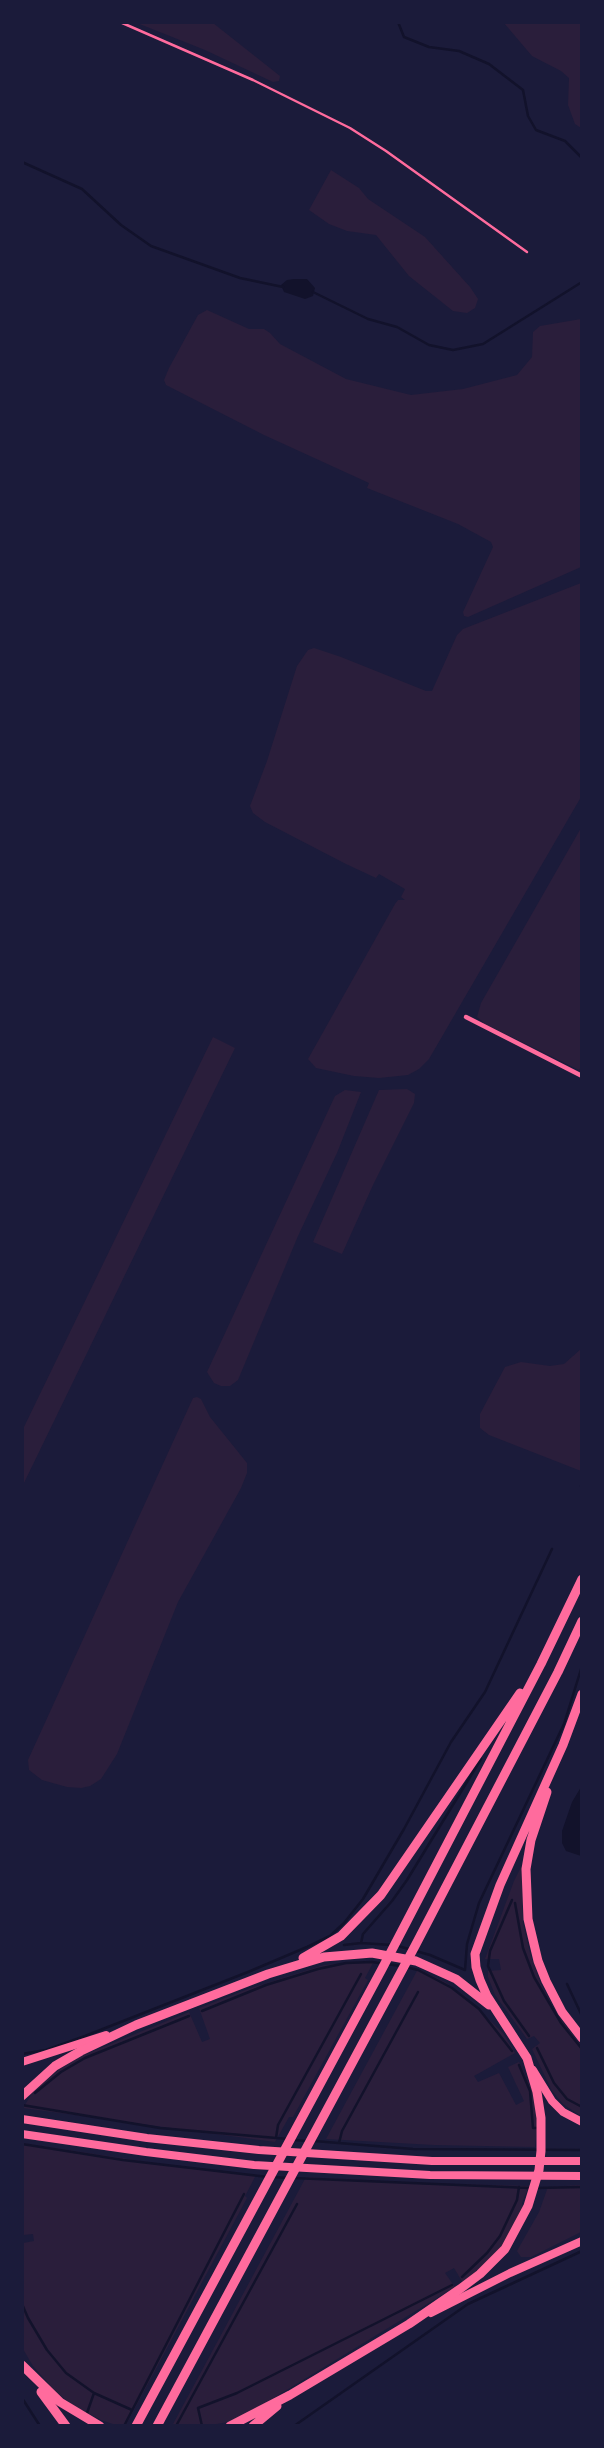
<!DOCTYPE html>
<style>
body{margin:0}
#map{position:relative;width:604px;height:2448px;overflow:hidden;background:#1b1b3a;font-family:Rubik,sans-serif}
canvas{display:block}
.frame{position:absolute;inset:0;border:24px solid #1b1b3a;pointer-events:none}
</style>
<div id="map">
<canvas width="604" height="2448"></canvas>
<div class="frame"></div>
</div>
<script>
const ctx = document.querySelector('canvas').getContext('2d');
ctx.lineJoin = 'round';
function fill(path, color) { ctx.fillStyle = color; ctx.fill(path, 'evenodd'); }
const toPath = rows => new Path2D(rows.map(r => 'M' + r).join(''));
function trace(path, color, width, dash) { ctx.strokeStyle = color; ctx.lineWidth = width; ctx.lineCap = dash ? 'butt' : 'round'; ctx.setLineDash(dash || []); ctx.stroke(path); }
fill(toPath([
 [137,23,213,23,280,76,279,81,273,82,205,50],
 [504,23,581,23,581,128,575,124,568,105,569,78,561,71,532,56],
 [331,170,359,188,368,199,425,237,470,287,478,299,475,308,467,313,453,311,409,276,376,235,347,231,329,224,309,210],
 [207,310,249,329,264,329,270,333,280,344,346,379,411,395,463,389,517,375,532,357,533,332,540,326,581,319,581,567,468,617,464,616,463,612,493,547,491,542,458,524,367,488,369,483,264,435,166,385,164,380,169,368,198,315],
 [581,583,581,797,429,1059,419,1069,408,1075,379,1078,354,1076,316,1068,308,1059,395,904,398,900,405,900,401,897,405,889,379,874,376,878,346,864,265,822,253,813,250,806,267,761,297,666,308,650,314,648,341,657,426,691,432,691,457,635,463,629],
 [581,828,582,1066,579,1070,485,1024,477,1017,481,1003],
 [213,1037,235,1048,23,1485,23,1429],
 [407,1089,415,1094,414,1103,373,1185,342,1254,313,1242,379,1090],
 [345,1090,361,1092,337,1153,298,1236,238,1380,230,1386,221,1386,214,1383,207,1372,335,1096],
 [581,1349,581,1471,489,1435,480,1428,480,1414,505,1367,521,1362,550,1366,564,1364],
 [197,1397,201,1399,210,1417,247,1463,247,1473,241,1488,178,1602,117,1754,101,1779,90,1786,81,1788,67,1787,42,1780,29,1770,28,1760,193,1398],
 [522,1865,523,1923,530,1953,541,1984,559,2017,581,2045,581,2116,563,2104,552,2091,532,2049,540,2043,534,2036,527,2039,495,1995,488,1977,488,1971,501,1970,499,1959,485,1959,514,1881],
 [374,1961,365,1978,368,1980,293,2117,289,2117,275,2142,23,2108,34,2090,60,2069,81,2056,189,2012,202,2042,210,2039,199,2008,248,1989,324,1965],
 [418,1969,445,1982,465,1996,503,2033,515,2053,474,2076,478,2082,499,2073,516,2105,524,2101,508,2067,519,2062,534,2094,538,2118,535,2147,434,2145,326,2139],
 [22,2143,148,2162,256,2175,245,2196,247,2198,126,2425,116,2425,101,2420,72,2405,54,2390,33,2366,23,2349,23,2243,34,2241,33,2234,23,2235],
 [306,2177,419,2183,529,2186,522,2203,523,2210,507,2240,492,2260,463,2283,454,2268,445,2273,455,2287,254,2410,228,2422,211,2425,172,2426],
 [581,2185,581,2232,531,2257,521,2257,517,2251,539,2212,548,2187]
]), '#2a1e3b');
fill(toPath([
 [294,279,307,279,315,288,313,296,305,299,284,292,281,285,287,280],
 [581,1787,581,1856,566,1851,562,1843,562,1831,572,1802]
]), '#12122b');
trace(toPath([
 [398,22,404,37,429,47,459,51,489,64,523,90,528,116,536,130,565,141,582,158],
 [22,162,82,189,121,225,151,246,240,278,283,287],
 [313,292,368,319,397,327,429,345,453,350,483,344,582,282],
 [581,1486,582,1485],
 [512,1900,490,1951,488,1966,504,2001,529,2036],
 [515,1903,523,1948,534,1977,561,2023,582,2049],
 [361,1943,363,1934,392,1901,407,1880,481,1759],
 [344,1945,361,1943,392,1945],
 [398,1946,430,1955,465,1970,467,1944,479,1903,564,1724,582,1666],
 [406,1967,418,1970,452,1988,479,2009,512,2051],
 [567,1984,582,2016],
 [202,2011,266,1985,318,1969,346,1963,372,1962,401,1966],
 [537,2048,554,2083,567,2099,582,2107],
 [22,2054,46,2050,85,2036,248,1972,307,1947,330,1936,344,1923,363,1899,404,1829,451,1742,485,1692,552,1549],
 [519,2065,530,2091,533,2128,538,2128],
 [35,2093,61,2072,85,2058,189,2016],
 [22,2105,160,2128,288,2139],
 [276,2138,278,2125,361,1974],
 [294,2140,308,2141],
 [314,2141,413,2149,582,2150],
 [339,2143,342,2131,418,1992],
 [22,2144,123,2160,268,2177],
 [273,2177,288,2178],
 [293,2178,530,2188],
 [536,2188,582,2187],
 [462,2277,487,2253,500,2236,517,2200,519,2187],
 [22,2304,28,2318,47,2350,66,2373,94,2393],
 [22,2398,40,2426],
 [87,2413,94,2393,132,2410],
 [124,2426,244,2194],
 [176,2426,297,2204],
 [202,2426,198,2408,237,2393,452,2285],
 [294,2426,468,2304,582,2251]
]), '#12122b', 2.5);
trace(toPath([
 [120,22,253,80,350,128,386,151,527,252]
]), '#ff6b9d', 2.5);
trace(toPath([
 [466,1017,582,1076]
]), '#ff6b9d', 4.5);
trace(toPath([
 [22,2062,106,2035],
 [533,2070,552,2101,563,2112,582,2122],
 [22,2119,147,2138,259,2150,432,2161,582,2161],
 [22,2134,146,2152,254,2165,430,2175,582,2176],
 [431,2313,510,2273,582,2241]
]), '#ff6b9d', 8);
trace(toPath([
 [547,1792,531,1840,526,1869,528,1919,538,1961,546,1981,562,2012,582,2038],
 [303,1958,341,1936,381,1895,520,1693],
 [22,2096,55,2066,81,2051,136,2025,268,1974,324,1957,372,1953,416,1961,456,1979,489,2005],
 [22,2365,60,2402,100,2426],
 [41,2392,66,2426],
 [136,2426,382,1969,541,1664,582,1579],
 [157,2426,415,1946,558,1672,582,1621],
 [230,2426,290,2395,409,2324,460,2289,480,2274,505,2249,528,2206,539,2170,541,2151,541,2118,537,2092,527,2058,487,1996,480,1980,476,1967,475,1954,500,1885,563,1745,582,1694],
 [253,2426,277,2406]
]), '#ff6b9d', 9);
</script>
